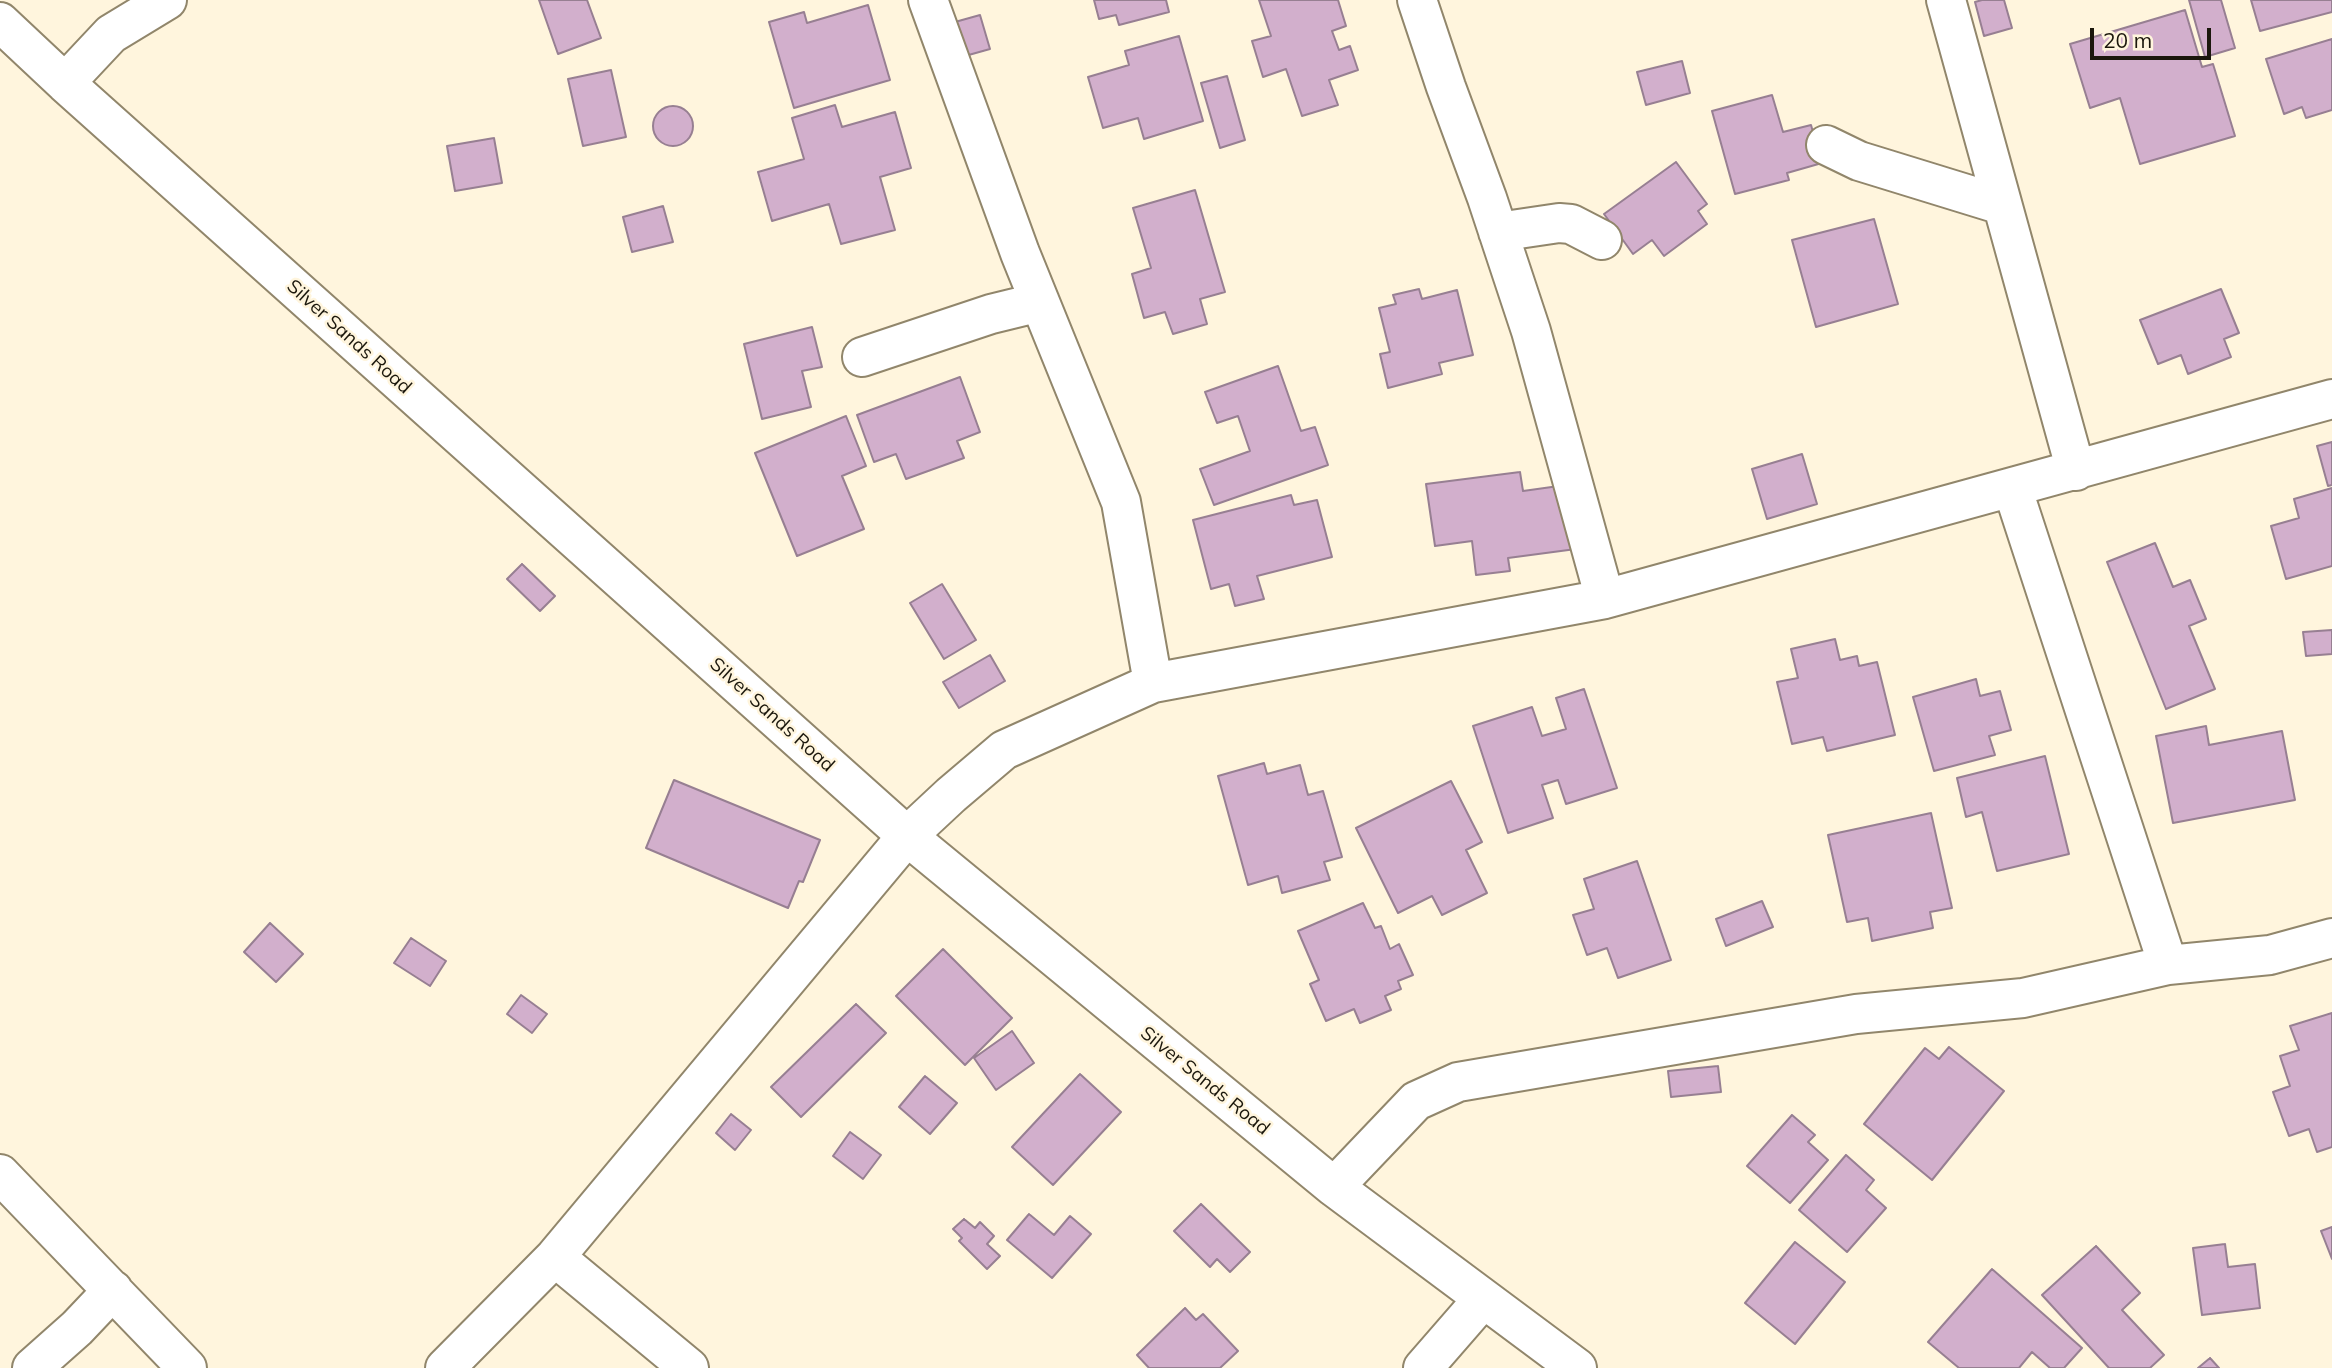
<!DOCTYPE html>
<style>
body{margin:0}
#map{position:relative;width:2332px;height:1368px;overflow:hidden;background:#fff5dd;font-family:Mulish,sans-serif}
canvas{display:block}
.scale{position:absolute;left:2090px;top:28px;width:121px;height:32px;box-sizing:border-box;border:4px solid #1b170c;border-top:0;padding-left:9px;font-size:21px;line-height:24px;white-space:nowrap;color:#1b170c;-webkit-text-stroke:5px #fff5dd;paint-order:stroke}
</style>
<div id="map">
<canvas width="2332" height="1368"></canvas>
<div class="scale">20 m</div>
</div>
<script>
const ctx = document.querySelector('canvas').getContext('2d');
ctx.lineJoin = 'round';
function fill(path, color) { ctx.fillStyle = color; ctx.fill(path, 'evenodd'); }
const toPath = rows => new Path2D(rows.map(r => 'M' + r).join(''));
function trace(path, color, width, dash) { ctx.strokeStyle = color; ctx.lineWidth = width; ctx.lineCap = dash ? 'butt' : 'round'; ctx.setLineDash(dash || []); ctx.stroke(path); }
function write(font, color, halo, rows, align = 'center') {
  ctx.font = font + ' Mulish,sans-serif'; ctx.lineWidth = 5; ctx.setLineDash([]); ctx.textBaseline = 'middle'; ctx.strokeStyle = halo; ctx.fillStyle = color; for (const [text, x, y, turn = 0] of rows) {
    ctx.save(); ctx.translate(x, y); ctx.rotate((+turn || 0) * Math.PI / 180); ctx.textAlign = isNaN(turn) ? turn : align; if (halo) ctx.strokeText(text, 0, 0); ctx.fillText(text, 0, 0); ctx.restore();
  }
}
const building = toPath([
 [539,0,587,0,601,38,558,54,539,0],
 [1094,0,1166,0,1169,12,1119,25,1116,15,1099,19,1094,0],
 [1259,0,1338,0,1346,26,1332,31,1339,50,1350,46,1358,70,1329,80,1338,105,1302,116,1286,69,1263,77,1252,41,1271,36,1259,0],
 [1982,0,2004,0,2012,28,1984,36,1975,2,1982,0],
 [2189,0,2221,0,2235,48,2205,57,2189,0],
 [2251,0,2332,0,2332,12,2260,31,2251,0],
 [868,5,890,80,794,108,769,22,804,12,807,23,868,5],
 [2185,10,2202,67,2213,64,2235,136,2140,164,2120,98,2090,108,2070,44,2185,10],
 [980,15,990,49,965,56,955,22,980,15],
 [1179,36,1203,121,1144,139,1138,118,1103,128,1088,77,1129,65,1125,51,1179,36],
 [2332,39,2332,110,2306,118,2302,107,2284,114,2266,59,2332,39],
 [1682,61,1690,93,1646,105,1637,72,1682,61],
 [611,70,626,137,583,146,568,79,611,70],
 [1227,76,1245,140,1220,148,1201,83,1227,76],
 [1772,95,1783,132,1811,125,1822,163,1787,173,1789,180,1735,194,1712,111,1772,95],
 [835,105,842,127,895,112,911,168,880,177,895,230,841,244,829,204,772,221,758,172,804,159,792,118,835,105],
 '653 126a20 20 0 1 1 40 0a20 20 0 1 1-40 0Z',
 [494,138,502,183,455,191,447,146,494,138],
 [1676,162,1707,204,1698,211,1707,224,1664,256,1652,240,1633,254,1604,214,1676,162],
 [1195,190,1225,292,1200,299,1207,324,1173,334,1165,312,1144,318,1132,274,1151,268,1133,208,1195,190],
 [663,206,673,242,632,252,623,217,663,206],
 [1874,219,1898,304,1816,327,1792,240,1874,219],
 [1419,289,1422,299,1457,290,1473,355,1439,363,1442,374,1388,388,1380,354,1390,352,1379,308,1396,304,1393,295,1419,289],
 [2221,289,2239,333,2224,339,2231,357,2188,374,2181,355,2158,364,2140,320,2221,289],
 [812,327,822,367,802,371,811,407,762,419,744,344,812,327],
 [1278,366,1301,431,1315,427,1328,465,1214,505,1200,469,1250,451,1238,416,1217,423,1205,392,1278,366],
 [960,377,980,432,957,441,964,458,906,479,896,454,874,462,857,415,960,377],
 [846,416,866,466,842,476,864,529,797,556,755,453,846,416],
 [2332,442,2332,485,2328,486,2317,446,2332,442],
 [1802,454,1817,504,1767,519,1752,469,1802,454],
 [1520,472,1523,491,1566,485,1576,549,1508,558,1510,571,1476,575,1472,541,1435,546,1426,484,1520,472],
 [2332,488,2332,566,2286,579,2271,526,2299,518,2294,499,2332,488],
 [1291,495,1294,505,1317,500,1332,557,1257,576,1264,599,1235,606,1229,584,1211,589,1193,520,1291,495],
 [2155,543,2173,587,2190,580,2206,619,2189,626,2215,689,2166,709,2107,562,2155,543],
 [522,564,555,596,540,611,507,579,522,564],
 [942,584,976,640,944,659,910,603,942,584],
 [2332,630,2332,654,2306,656,2303,632,2332,630],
 [1835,639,1840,660,1857,656,1859,666,1877,662,1895,735,1827,751,1823,737,1792,744,1777,682,1798,678,1791,649,1835,639],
 [990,655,1005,681,959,708,943,682,990,655],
 [1976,679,1980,696,2000,691,2011,730,1989,736,1995,755,1934,771,1913,697,1976,679],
 [1584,689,1617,788,1566,804,1558,780,1542,785,1553,818,1508,833,1473,726,1532,707,1542,736,1566,729,1556,698,1584,689],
 [2206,726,2209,745,2282,731,2295,800,2173,823,2156,736,2206,726],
 [2045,756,2069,854,1997,871,1982,812,1966,817,1957,778,2045,756],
 [1264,763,1267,774,1300,765,1308,795,1323,791,1342,857,1324,862,1330,880,1282,893,1278,876,1248,885,1218,776,1264,763],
 [674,780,820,840,803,882,799,881,788,908,646,848,674,780],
 [1451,781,1482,842,1466,850,1487,893,1442,915,1432,896,1398,913,1356,828,1451,781],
 [1931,813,1952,908,1930,912,1933,928,1872,941,1868,918,1847,922,1828,835,1931,813],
 [1637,861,1671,960,1618,978,1607,948,1587,955,1573,915,1594,909,1584,879,1637,861],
 [1762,901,1773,927,1726,946,1716,919,1762,901],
 [1363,903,1375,928,1381,926,1390,949,1399,944,1413,975,1398,981,1401,989,1385,996,1391,1010,1360,1023,1354,1009,1326,1021,1310,984,1319,980,1298,931,1363,903],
 [270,923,303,954,276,982,244,952,270,923],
 [411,938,446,961,430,986,394,963,411,938],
 [943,949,1012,1018,965,1065,896,996,943,949],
 [521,995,547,1014,532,1033,507,1014,521,995],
 [856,1004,886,1033,801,1117,771,1087,856,1004],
 [2332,1013,2332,1147,2317,1152,2309,1129,2289,1136,2273,1092,2290,1086,2280,1056,2299,1050,2290,1026,2332,1013],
 [1012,1031,1034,1063,996,1090,974,1058,1012,1031],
 [1949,1047,2004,1091,1932,1180,1864,1124,1925,1048,1939,1059,1949,1047],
 [1718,1066,1721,1092,1671,1097,1668,1071,1718,1066],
 [1080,1074,1121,1112,1053,1185,1012,1147,1080,1074],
 [925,1076,957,1103,930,1134,899,1107,925,1076],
 [731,1114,751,1130,735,1150,716,1133,731,1114],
 [1792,1115,1815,1135,1808,1142,1828,1160,1790,1203,1747,1166,1792,1115],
 [850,1132,881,1155,863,1179,833,1156,850,1132],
 [1846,1155,1874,1180,1866,1190,1886,1208,1847,1252,1799,1210,1846,1155],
 [1201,1204,1250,1252,1230,1272,1217,1259,1210,1267,1174,1231,1201,1204],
 [1029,1214,1054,1235,1070,1216,1091,1234,1052,1278,1007,1240,1029,1214],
 [964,1219,975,1228,980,1222,994,1236,987,1244,1000,1256,987,1269,959,1241,962,1238,953,1229,964,1219],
 [2332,1227,2332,1259,2321,1231,2332,1227],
 [1795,1242,1845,1282,1795,1344,1745,1303,1795,1242],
 [2225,1244,2228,1267,2255,1264,2260,1308,2202,1315,2193,1248,2225,1244],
 [2096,1246,2140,1293,2122,1310,2164,1355,2150,1368,2109,1368,2042,1295,2096,1246],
 [1992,1269,2082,1348,2064,1368,2050,1368,2032,1352,2019,1368,1959,1368,1928,1342,1992,1269],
 [1185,1308,1196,1320,1203,1314,1238,1351,1220,1368,1149,1368,1137,1355,1185,1308],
 [2210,1358,2219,1368,2198,1368,2210,1358]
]);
fill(building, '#d2afcc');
trace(building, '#977f92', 2);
const minor = toPath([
 [928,0,1020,253,1121,502,1153,683],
 [1417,0,1446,87,1487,198,1531,331,1605,599],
 [1946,0,2076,471],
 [0,22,65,83,907,836,1334,1187,1577,1368],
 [65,83,111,34,167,0],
 [1826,145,1859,161,2002,205],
 [1498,232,1559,223,1571,224,1602,240],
 [862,357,991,314,1040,302],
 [2012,487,2168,965],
 [0,1174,187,1368],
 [1334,1187,1416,1101,1458,1082,1856,1014,2023,998,2168,965,2270,955,2332,938],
 [555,1257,689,1368],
 [32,1368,77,1328,113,1290],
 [445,1368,555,1257,907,836,951,795,1004,750,1153,683,1605,599,2332,399],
 [1423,1368,1483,1299]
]);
trace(minor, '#91866b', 42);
trace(minor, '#fff', 38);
write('19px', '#1b170c', '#fff5dd', [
 ["Silver Sands Road",349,337,42],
 ["Silver Sands Road",772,715,42],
 ["Silver Sands Road",1205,1081,39]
]);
</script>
